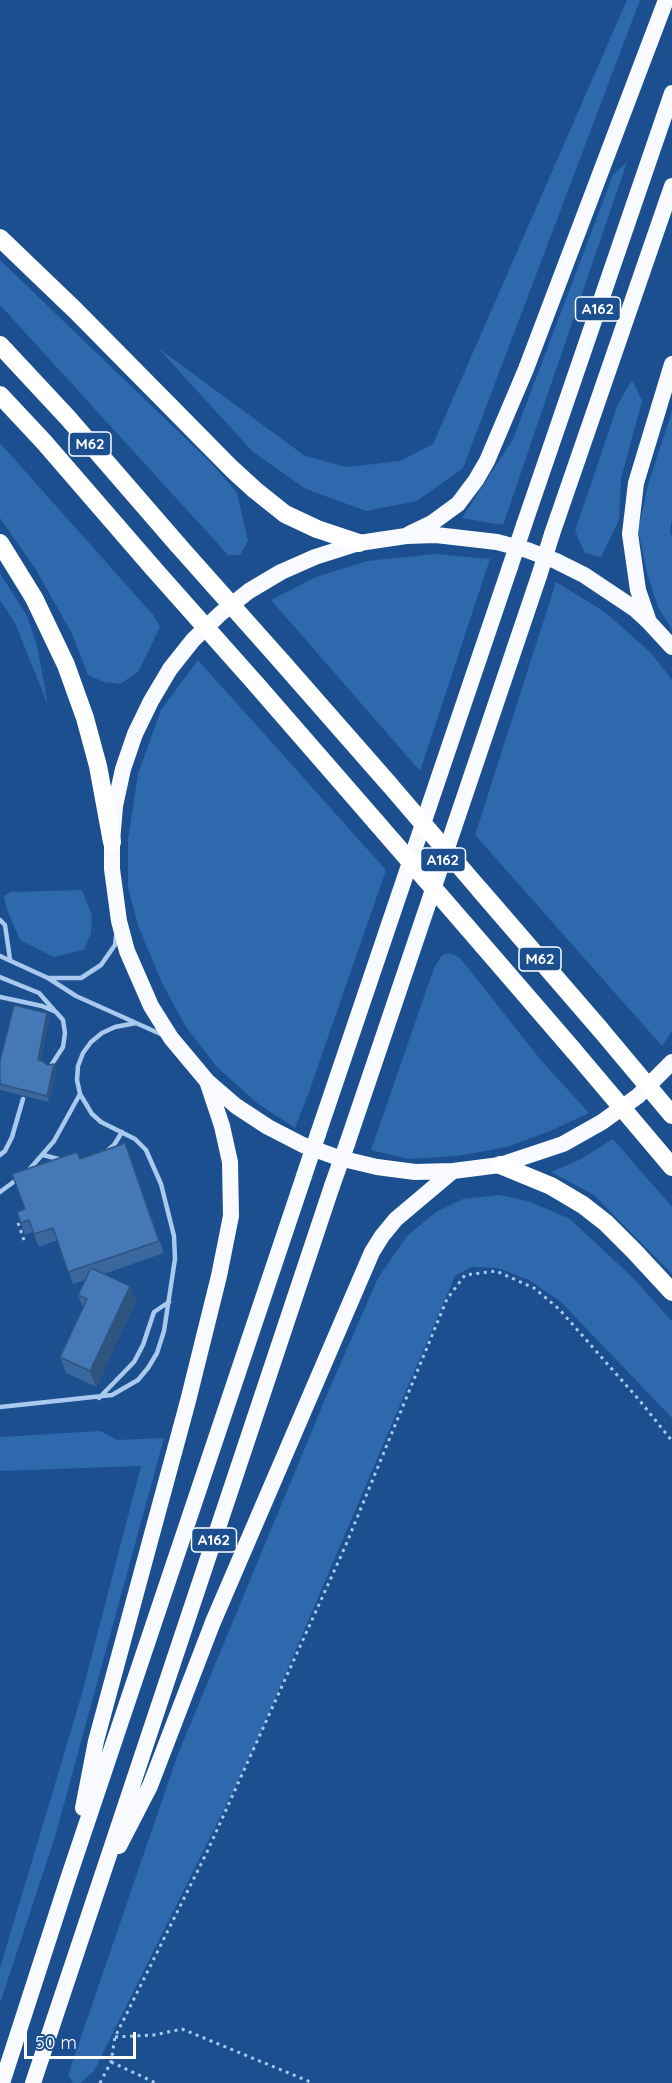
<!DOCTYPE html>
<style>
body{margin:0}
#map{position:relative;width:672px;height:2083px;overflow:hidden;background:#1b4f8f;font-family:Quicksand,sans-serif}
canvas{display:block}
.scale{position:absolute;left:24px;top:2032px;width:112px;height:27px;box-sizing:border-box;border:3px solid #fff;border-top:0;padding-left:8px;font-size:18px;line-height:21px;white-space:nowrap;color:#fff;-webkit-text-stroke:4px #1b4f8f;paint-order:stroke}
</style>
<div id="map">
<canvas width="672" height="2083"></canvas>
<div class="scale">50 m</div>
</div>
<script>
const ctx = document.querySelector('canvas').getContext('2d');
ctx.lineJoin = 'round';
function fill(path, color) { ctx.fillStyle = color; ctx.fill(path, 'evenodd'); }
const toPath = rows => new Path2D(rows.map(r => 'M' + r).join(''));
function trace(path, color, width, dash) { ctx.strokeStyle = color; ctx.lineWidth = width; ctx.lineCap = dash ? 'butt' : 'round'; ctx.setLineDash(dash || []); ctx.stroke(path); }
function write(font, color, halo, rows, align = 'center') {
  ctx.font = font + ' Quicksand,sans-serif'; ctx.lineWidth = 4.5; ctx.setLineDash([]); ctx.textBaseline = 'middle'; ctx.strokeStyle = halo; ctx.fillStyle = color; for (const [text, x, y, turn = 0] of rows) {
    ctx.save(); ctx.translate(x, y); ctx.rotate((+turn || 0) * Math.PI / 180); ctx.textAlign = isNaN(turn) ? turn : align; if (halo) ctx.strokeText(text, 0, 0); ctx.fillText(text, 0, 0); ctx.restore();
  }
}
fill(toPath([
 [627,0,640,0,463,468,417,501,366,511,306,489,253,452,158,348,305,456,347,467,400,461,433,444],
 [627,162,503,525,462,518,513,439,613,175],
 [0,260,212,464,237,493,248,541,240,555,228,555,0,305],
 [632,380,642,401,621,479,619,520,601,557,585,553,575,531,618,404],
 [672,411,672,519,670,532,672,537,672,630,658,607,648,576,638,531,648,485],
 [0,443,154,616,160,627,138,672,120,684,104,682,88,675,72,634,35,568,0,518],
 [435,554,490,559,420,771,271,600,316,577,367,561],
 [0,573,27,616,37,646,48,705,15,623,0,600],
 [556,582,605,612,652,654,672,680,672,1031,662,1046,475,835],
 [198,660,386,870,310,1089,295,1128,257,1103,217,1067,186,1027,163,985,139,928,128,888,128,839,138,774,161,710],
 [82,890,92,915,91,933,84,950,54,957,20,940,7,910,4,896,11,892],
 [450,953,460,958,540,1059,589,1113,550,1131,507,1147,457,1156,408,1159,371,1150,434,968,442,955],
 [613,1139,672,1207,672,1274,594,1195,551,1172,581,1159],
 [499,1195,528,1201,570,1219,633,1278,672,1321,672,1418,560,1301,529,1280,498,1268,471,1267,455,1276,251,1755,94,2071,80,2083,73,2083,68,2075,178,1754,328,1392,378,1278,407,1236,436,1212,463,1199],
 [100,1431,117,1440,164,1438,55,1837,0,2003,0,1968,81,1697,141,1466,0,1471,0,1437]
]), '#2e69ad');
trace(toPath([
 [24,1240,18,1223,24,1221],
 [115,2037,154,2035,182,2029,313,2083],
 [111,2062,156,2083],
 [100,2083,111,2062,115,2037,207,1852,345,1547,447,1299,465,1275,496,1271,534,1288,559,1309,640,1401,672,1441]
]), '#a9c9ee', 3, [3, 4.5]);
trace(toPath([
 [0,920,5,925,10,959],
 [0,956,48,978,76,996,134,1022],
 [0,977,39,993,54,1010],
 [48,978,81,978,101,965,115,945,116,936],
 [0,997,42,1006,56,1012,63,1020,65,1033,63,1047,50,1067],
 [107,1151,114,1145,122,1132],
 [0,1155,5,1151,12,1137,23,1099],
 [43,1155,62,1160],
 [28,1171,54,1141,80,1094],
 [0,1192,19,1178],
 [99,1398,134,1362,143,1345,154,1312,169,1302],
 [0,1407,112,1395,138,1380,148,1368,157,1353,164,1331,175,1259,174,1236,161,1184,146,1150,135,1139,101,1122,92,1114,80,1094,77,1080,78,1066,83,1053,91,1042,102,1033,115,1027,136,1023,163,1035]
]), '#a9c9ee', 4.5);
trace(toPath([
 [524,525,672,93],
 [409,534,432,523,458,504,476,480,487,461,526,369,666,0],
 [552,534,672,186],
 [648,619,638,590,630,534,636,483,672,364],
 [672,647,648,621,635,609,584,575,556,561,527,550,497,542,436,535,406,536,359,543,315,557,281,572,249,591,220,614,193,640,170,669,151,701,135,734,123,769,115,806,112,842,112,869,119,921,127,951,151,1006,171,1038,207,1081,236,1106,268,1127,303,1145,339,1158,377,1167,415,1172,453,1171,500,1165,563,1144,602,1122,638,1096,672,1062],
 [318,1134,510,567],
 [347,1144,539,576],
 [83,1808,96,1741,188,1401,219,1276,231,1216,230,1162,222,1126,207,1081],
 [119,1846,150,1786,213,1622,372,1252,382,1236,396,1219,453,1171],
 [2,2083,68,1879,304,1176],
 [33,2083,332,1186]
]), '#f8faff', 16);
trace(toPath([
 [0,238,76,311,232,469,255,490,285,514,317,529,359,543],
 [0,345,68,418,178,545],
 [0,395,44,442,153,568],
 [0,543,34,598,66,665,85,718,98,766,112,842],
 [282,662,389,784],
 [256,684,376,822],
 [480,890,600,1029],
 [467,927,574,1051],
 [500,1165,551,1186,583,1205,606,1223,634,1251,672,1292]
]), '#fff', 18);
trace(toPath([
 [510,567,524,525],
 [539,576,552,534],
 [304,1176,318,1134],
 [332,1186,347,1144]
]), '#f8faff', 16);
trace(toPath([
 [178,545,282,662],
 [153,568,256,684],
 [389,784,480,890],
 [376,822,467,927],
 [600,1029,672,1115],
 [574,1051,672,1167]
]), '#fff', 18);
fill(toPath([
 [47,1013,49,1019,41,1061,57,1070,49,1102,0,1090,0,1061],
 [125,1143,164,1253,104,1274,130,1286,136,1302,96,1387,66,1373,60,1357,83,1308,78,1295,86,1280,73,1284,57,1240,39,1247,33,1232,25,1235,17,1212,25,1209,80,1159]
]), '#3a679d');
fill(toPath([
 [47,1013,49,1019,40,1066,38,1060],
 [54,1064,57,1070,49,1102,47,1096],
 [130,1286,136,1302,96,1387,90,1371]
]), '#305480');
const building = toPath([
 [14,1005,47,1013,38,1060,43,1061,47,1065,54,1064,47,1096,0,1084,0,1061,14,1005],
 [125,1143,159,1241,68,1272,53,1228,34,1234,29,1220,21,1223,17,1212,25,1209,12,1174,77,1152,80,1159,125,1143],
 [91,1268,130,1286,90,1371,60,1357,87,1299,78,1295,91,1268]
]);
fill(building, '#4478b7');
trace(building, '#305480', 1.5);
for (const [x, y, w] of [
 [598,309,45],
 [90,444,42],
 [443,860,45],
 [540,959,42],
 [214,1540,45]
]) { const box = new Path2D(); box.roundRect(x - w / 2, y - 12, w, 24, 4.5); ctx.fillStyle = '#1b4f8f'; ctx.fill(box); trace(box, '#fff', 1.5); }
write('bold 15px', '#fff', null, [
 ["A162",598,309],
 ["M62",90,444],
 ["A162",443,860],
 ["M62",540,959],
 ["A162",214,1540]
]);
</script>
